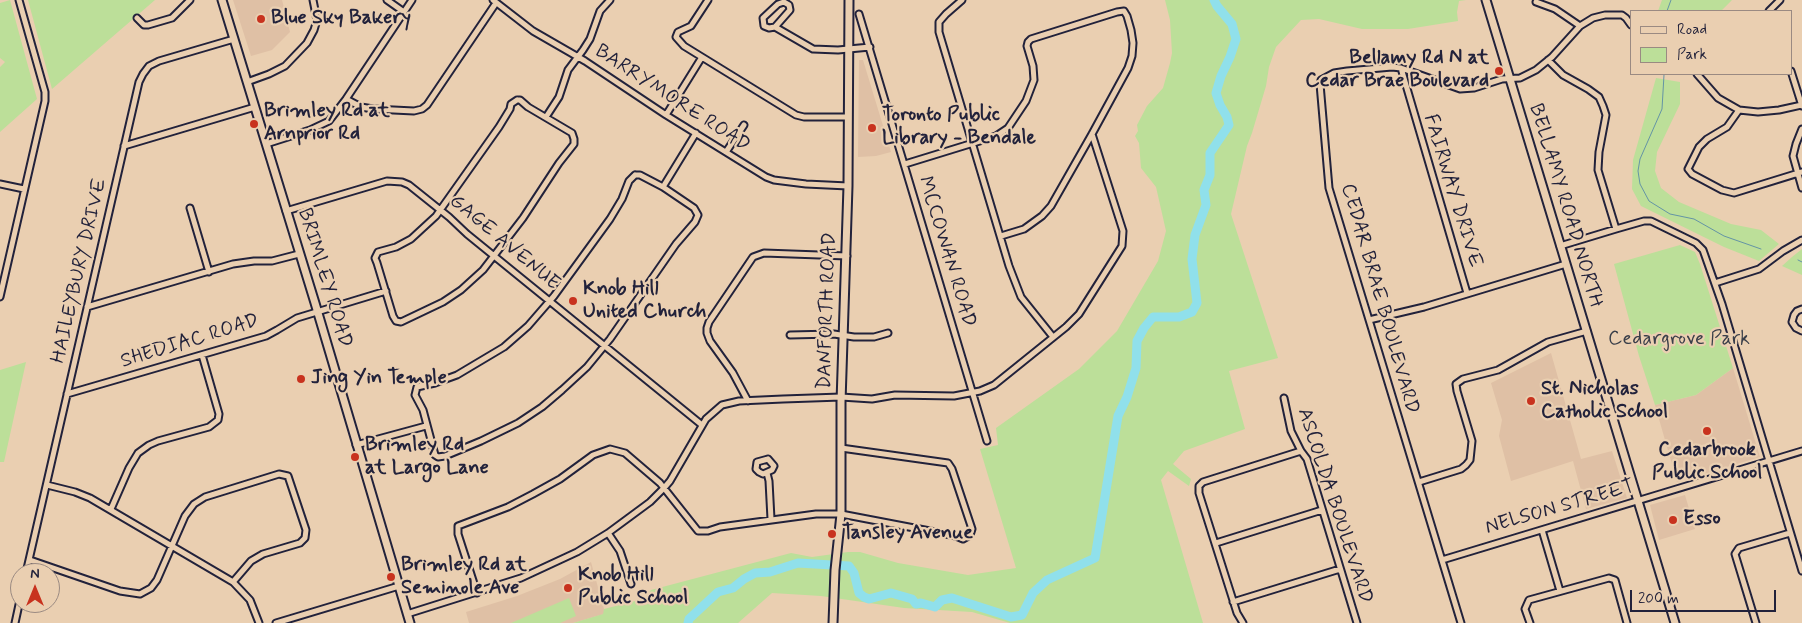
<!DOCTYPE html>
<style>
body{margin:0}
#map{position:relative;width:1802px;height:623px;overflow:hidden;background:#eacfb1;font-family:Mynerve,sans-serif}
canvas{display:block}
.legend{position:absolute;left:1630px;top:10px;width:162px;height:65px;box-sizing:border-box;background:#eacfb1;border:1px solid #9a8a82;margin:0;padding:6px 9px;list-style:none;font-size:15px;color:#22223b}
.legend li{display:flex;align-items:center;gap:10px;height:25px}
.legend b{width:25px;border:1px solid #9a8a82}
.north{position:absolute;left:10px;top:563px;width:50px;height:50px;box-sizing:border-box;background:#eacfb1;border:1px solid #9a8a82;border-radius:50%;rotate:0deg;font-size:14px;font-weight:700;line-height:20px;text-align:center;color:#22223b}
.north::after{content:'';display:block;margin:auto;width:18px;height:22px;background:#c8321e;clip-path:polygon(50% 0,100% 100%,50% 72%,0 100%)}
.scale{position:absolute;left:1630px;top:590px;width:146px;height:22px;box-sizing:border-box;border:2px solid #22223b;border-top:0;padding-left:6px;font-size:15px;line-height:18px;white-space:nowrap;color:#22223b;-webkit-text-stroke:4px #eacfb1;paint-order:stroke}
</style>
<div id="map">
<canvas width="1802" height="623"></canvas>
<ul class="legend">
<li><b style="height:6px;background:#eacfb1"></b>Road</li>
<li><b style="height:14px;background:#bcdf99"></b>Park</li>
</ul>
<div class="north">N</div>
<div class="scale">200 m</div>
</div>
<script>
const ctx = document.querySelector('canvas').getContext('2d');
ctx.lineJoin = 'round';
function fill(path, color) { ctx.fillStyle = color; ctx.fill(path, 'evenodd'); }
const toPath = rows => new Path2D(rows.map(r => 'M' + r).join(''));
function trace(path, color, width, dash) { ctx.strokeStyle = color; ctx.lineWidth = width; ctx.lineCap = dash ? 'butt' : 'round'; ctx.setLineDash(dash || []); ctx.stroke(path); }
function write(font, color, halo, rows, align = 'center') {
  ctx.font = font + ' Mynerve,sans-serif'; ctx.lineWidth = 4.5; ctx.setLineDash([]); ctx.textBaseline = 'middle'; ctx.strokeStyle = halo; ctx.fillStyle = color; for (const [text, x, y, turn = 0] of rows) {
    ctx.save(); ctx.translate(x, y); ctx.rotate((+turn || 0) * Math.PI / 180); ctx.textAlign = isNaN(turn) ? turn : align; if (halo) ctx.strokeText(text, 0, 0); ctx.fillText(text, 0, 0); ctx.restore();
  }
}
fill(toPath([
 [233,0,282,0,290,32,272,50,251,56],
 [859,60,863,60,891,152,876,156,858,157],
 [1551,353,1581,459,1612,451,1627,498,1586,509,1573,461,1511,481,1499,436,1502,420,1491,383],
 [1733,368,1760,457,1677,482,1655,405,1696,395],
 [1685,495,1695,529,1659,540,1650,505],
 [591,562,604,609,604,614,573,623,469,623,466,612,517,596,560,579]
]), '#dfc0a5');
fill(toPath([
 [10,0,37,99,0,132,0,67,5,62,0,58,0,3],
 [28,0,155,0,52,89],
 [1165,0,1466,0,1459,1,1457,12,1458,21,1408,29,1362,29,1319,19,1301,20,1276,47,1269,67,1266,86,1252,133,1247,146,1231,214,1278,358,1229,371,1245,429,1184,451,1173,464,1191,479,1189,486,1168,471,1161,480,1203,623,1010,623,972,612,904,608,821,596,772,593,738,623,573,623,603,614,604,609,643,599,651,590,791,553,812,557,848,552,860,552,898,563,968,575,1016,568,980,449,998,445,996,428,1079,369,1117,331,1158,261,1166,231,1156,187,1141,168,1139,143,1135,136,1138,131,1137,125,1147,106,1163,88,1170,63,1172,53,1170,20],
 [1662,0,1732,0,1721,11,1658,11],
 [1656,78,1680,82,1680,104,1657,152,1655,171,1661,188,1679,202,1731,224,1761,230,1779,244,1759,261,1724,247,1641,206,1632,189,1633,160],
 [1680,245,1695,252,1700,264,1733,368,1696,395,1655,405,1639,356,1614,264],
 [1802,249,1802,275,1782,266,1792,257],
 [26,362,4,462,0,462,0,370],
 [569,598,576,616,560,623,511,623]
]), '#bcdf99');
trace(toPath([
 [1667,11,1671,0],
 [1664,75,1662,109,1640,159,1638,171,1640,184,1649,201,1670,214,1694,219,1724,236,1761,249],
 [1798,260,1802,262]
]), '#6494a5', 1);
trace(toPath([
 [688,623,689,619,718,592,733,588,744,579,755,573,770,572,798,563,849,566,854,573,859,593,864,597,869,599,891,593,912,599,916,604,921,603,935,607,942,600,952,598,1011,617,1022,615,1033,593,1047,580,1095,558,1118,416,1127,397,1136,368,1137,341,1144,328,1153,317,1179,317,1192,312,1197,303,1192,259,1195,235,1206,205,1204,190,1210,175,1210,153,1229,125,1227,117,1220,105,1216,93,1221,76,1230,57,1236,39,1232,24,1217,6,1214,0]
]), '#90e0eb', 9);
const street = toPath([
 [387,0,404,12],
 [493,0,533,31,585,61,666,115,766,177,774,180,806,184,848,186],
 [708,0,691,26,678,32,676,37,684,46,796,115,804,117,848,117],
 [962,0,946,14,939,22,939,32,1009,266,1021,297,1053,337],
 [1536,2,1555,9,1580,26],
 [1769,11,1780,0],
 [859,14,987,441],
 [137,18,144,25,148,25,172,18,190,0],
 [775,27,790,10,789,5,784,2,778,4,763,18,764,26,769,28,775,27,813,49,838,50,870,47],
 [1548,60,1563,75,1588,89,1599,97,1603,106,1606,115,1599,152,1598,170,1616,229],
 [1401,68,1467,293],
 [1791,71,1802,106],
 [1697,74,1718,98,1739,110,1758,112,1779,110,1802,105],
 [247,82,269,74,285,66,307,43,314,30,317,20,313,0],
 [346,99,361,107,373,109,414,111,422,109,427,105,496,3],
 [517,100,520,100,528,107,572,133,574,139,574,144,559,163,523,218,483,270,461,290,443,302,401,322,396,321,393,316,377,263,375,258,378,252,396,247,411,239,436,216,499,127,510,109,511,104,517,100],
 [1739,110,1727,127,1707,139,1699,147,1688,169,1692,174,1722,190,1734,193,1802,172],
 [666,115,702,57],
 [546,117,559,97,568,70,583,50,590,39,600,11,610,0],
 [1802,129,1796,144,1793,156,1802,188],
 [266,144,310,130,329,121,346,99,412,0],
 [124,146,255,107],
 [726,152,744,125],
 [905,164,996,136,1008,128,1026,101,1034,80,1033,66,1027,46,1028,42,1031,39,1117,12,1124,11,1127,16,1131,30,1133,43,1132,56,1128,68,1092,134,1051,206,1042,216,1024,229,1001,236],
 [635,175,640,175,663,187,694,208,698,215,695,222,676,244,610,339,587,367,562,390,542,407,518,423,481,441,445,456,438,457,435,455,423,410,415,395,417,387,435,383,457,375,504,347,528,326,554,296,610,219,622,199,629,181,635,175],
 [0,184,24,189],
 [663,187,696,133],
 [190,208,209,272],
 [286,211,387,181,402,182,409,185,449,217,467,234,702,425],
 [1560,246,1616,229,1644,221,1651,221,1696,243,1703,250,1722,304,1802,571],
 [1715,283,1759,269,1783,251,1802,240],
 [0,297,45,101,45,92,19,0],
 [87,307,233,264,254,261,272,261,299,254],
 [1369,320,1424,307,1566,264],
 [1802,331,1796,328,1792,322,1794,315,1797,311,1802,309],
 [790,335,834,334,854,337,874,337,888,333],
 [67,394,266,336,277,330,297,318,386,291],
 [1284,398,1291,431,1301,451,1307,459,1357,623],
 [748,401,733,373,710,341,707,333,707,328,709,322,753,257,764,253,847,256],
 [356,445,426,426],
 [768,459,774,466,772,470,763,474,759,472,756,469,757,462,768,459],
 [767,473,769,481,771,519],
 [1419,482,1461,469,1466,465,1470,460,1472,441,1457,391,1456,384,1463,379,1498,370,1548,342,1587,331],
 [47,485,75,492,90,498,233,582,250,600,259,623],
 [111,509,129,468,138,453,149,445,158,441,209,427,218,420,219,414,202,355],
 [1542,530,1560,591],
 [608,533,620,551,631,584],
 [1216,543,1322,510],
 [30,560,120,591,140,594,151,588,157,580,185,516,194,504,205,497,279,474,288,476,306,530,305,538,300,543,263,554,251,561,233,582],
 [1442,560,1802,451],
 [26,573,139,82,143,74,149,66,159,61,234,39],
 [477,593,458,534,458,526,508,507,533,494,560,479,593,455,610,449,625,453,660,483,698,531,708,531,720,527,816,514,841,514,956,536,963,539,970,535,972,529,952,469,948,463,841,448],
 [1233,602,1340,569],
 [407,614,521,578,577,552,608,533,650,502,664,488,670,481,706,419,722,405,739,401,783,399,841,397,872,399,895,395,954,396,980,391,994,385,1066,327,1079,314,1122,246,1123,231,1092,134],
 [15,623,20,600],
 [276,623,399,586],
 [1243,623,1237,613,1199,493,1199,486,1203,482,1301,451],
 [1461,623,1329,188,1320,84,1321,80,1334,73,1347,71,1392,67,1401,68,1460,89,1474,88,1502,79,1520,78,1536,70,1552,57,1580,26,1593,18,1605,15,1622,15,1626,18,1631,25],
 [1530,623,1525,609,1529,600,1609,578,1615,580,1627,623],
 [1756,623,1735,554,1739,548,1790,533]
]);
const secondary = toPath([
 [222,0,315,303,410,623],
 [1486,0,1675,623],
 [833,623,835,570,841,514,841,402,848,186,849,0]
]);
trace(street, '#22223b', 9);
trace(secondary, '#22223b', 11);
trace(street, '#eacfb1', 5);
trace(secondary, '#eacfb1', 7);
for (const [x, y, r, color] of [
 [261,19,5,"#c8321e"],
 [1499,71,5,"#c8321e"],
 [254,124,5,"#c8321e"],
 [872,128,5,"#c8321e"],
 [573,301,5,"#c8321e"],
 [301,379,5,"#c8321e"],
 [1531,401,5,"#c8321e"],
 [1707,431,5,"#c8321e"],
 [355,457,5,"#c8321e"],
 [1673,520,5,"#c8321e"],
 [832,534,5,"#c8321e"],
 [391,577,5,"#c8321e"],
 [568,588,5,"#c8321e"]
]) { const dot = new Path2D(); dot.arc(x, y, r, 0, 2 * Math.PI); ctx.fillStyle = color; ctx.fill(dot); trace(dot, '#eacfb1', 2); }
write('bold 20px', '#22223b', '#eacfb1', [
 ["Blue Sky Bakery",271,19],
 ["Bellamy Rd N at",1489,59,"right"],
 ["Cedar Brae Boulevard",1489,82,"right"],
 ["Brimley Rd at",264,112],
 ["Arnprior Rd",264,135],
 ["Toronto Public",882,116],
 ["Library - Bendale",882,139],
 ["Knob Hill",583,290],
 ["United Church",583,313],
 ["Jing Yin Temple",311,379],
 ["St. Nicholas",1541,390],
 ["Catholic School",1541,413],
 ["Brimley Rd",365,446],
 ["at Largo Lane",365,469],
 ["Cedarbrook",1707,451,"center"],
 ["Public School",1707,474,"center"],
 ["Esso",1683,520],
 ["Tansley Avenue",842,534],
 ["Brimley Rd at",401,566],
 ["Seminole Ave",401,589],
 ["Knob Hill",578,576],
 ["Public School",578,599]
], 'left');
write('20px', '#22223b', '#eacfb1', [
 ["BARRYMORE ROAD",672,99,33],
 ["FAIRWAY DRIVE",1452,191,73],
 ["BELLAMY ROAD NORTH",1565,206,73],
 ["GAGE AVENUE",504,243,40],
 ["MCCOWAN ROAD",946,252,73],
 ["HAILEYBURY DRIVE",80,271,-77],
 ["BRIMLEY ROAD",324,278,73],
 ["CEDAR BRAE BOULEVARD",1379,299,74],
 ["DANFORTH ROAD",828,311,-88],
 ["SHEDIAC ROAD",190,342,-17],
 ["ASCOLDA BOULEVARD",1334,506,72],
 ["NELSON STREET",1560,508,-16]
]);
write('20px', '#393e49', '#eacfb1', [
 ["Cedargrove Park",1679,340]
]);
</script>
